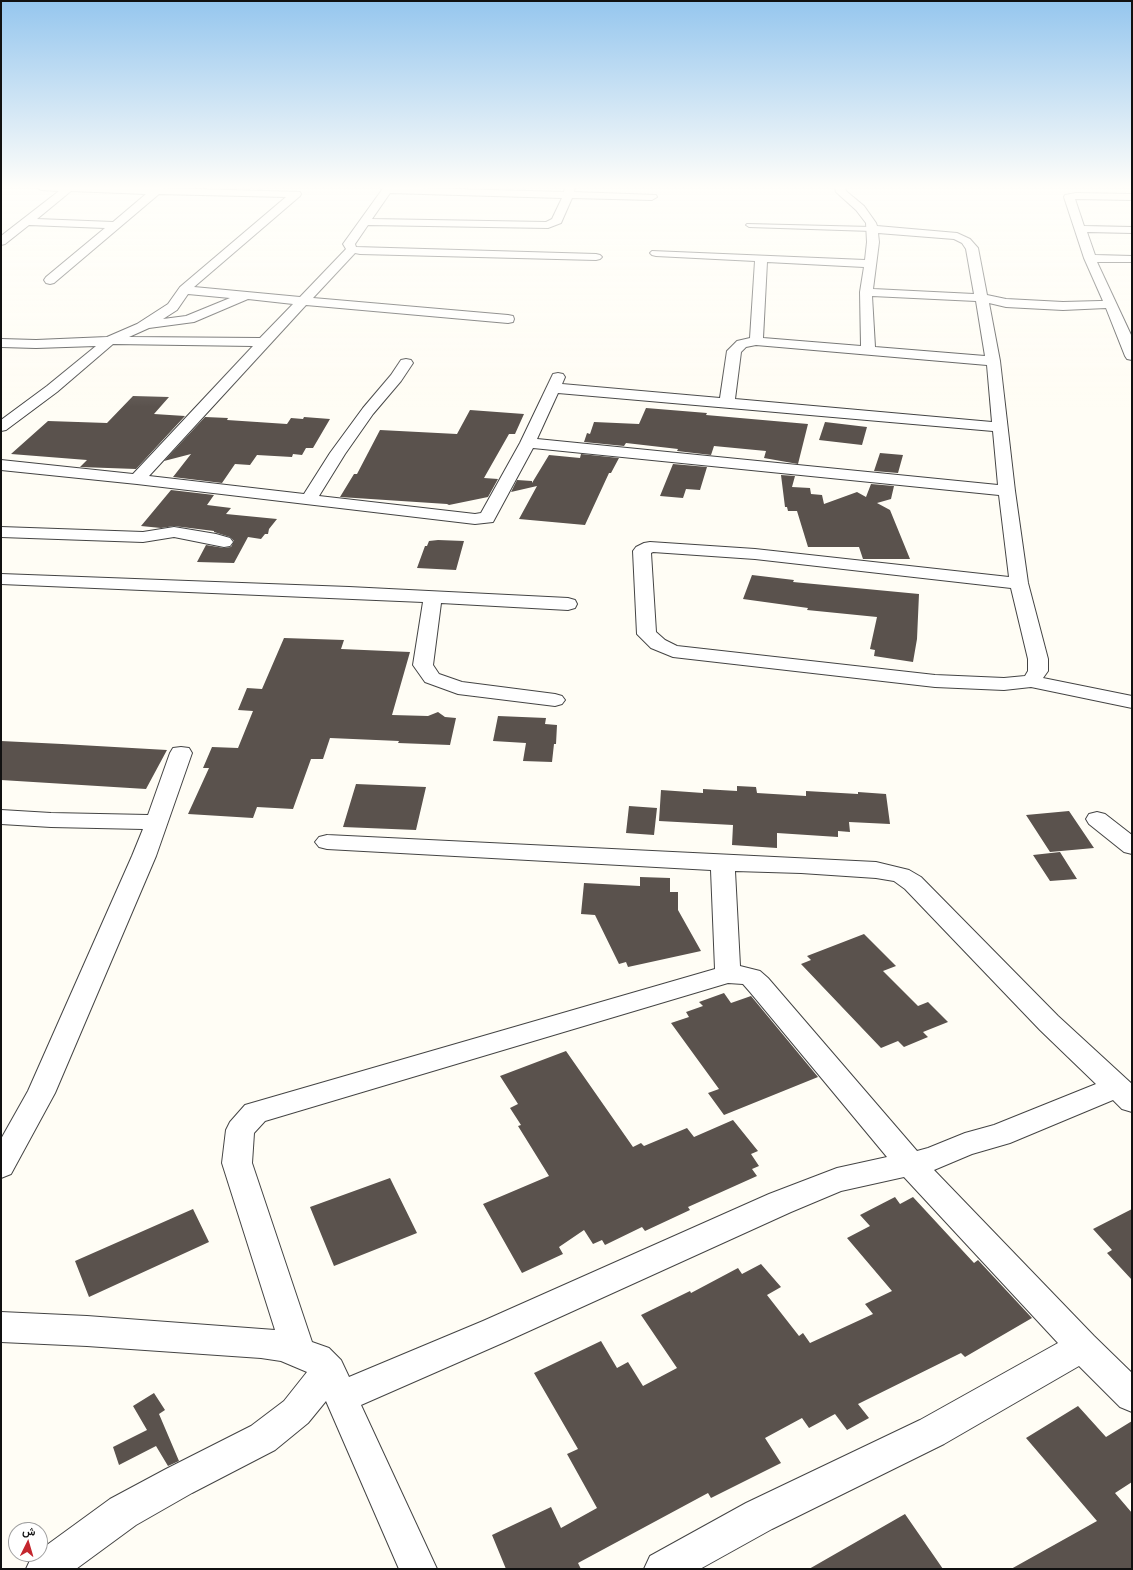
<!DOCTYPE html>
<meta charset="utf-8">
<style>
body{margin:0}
#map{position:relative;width:1133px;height:1570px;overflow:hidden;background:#fffdf5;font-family:Lora,Vazirmatn,serif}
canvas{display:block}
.frame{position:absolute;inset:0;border:2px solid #111;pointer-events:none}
.north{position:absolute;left:8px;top:1522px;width:40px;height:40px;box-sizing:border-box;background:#fff;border:1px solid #a0a0a0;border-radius:50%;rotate:5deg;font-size:11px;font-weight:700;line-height:16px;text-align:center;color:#111}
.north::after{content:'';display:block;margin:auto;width:14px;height:18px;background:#c4262e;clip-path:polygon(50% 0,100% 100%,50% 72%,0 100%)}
</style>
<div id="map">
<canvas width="1133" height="1570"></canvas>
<div class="frame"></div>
<div class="north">ش</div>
</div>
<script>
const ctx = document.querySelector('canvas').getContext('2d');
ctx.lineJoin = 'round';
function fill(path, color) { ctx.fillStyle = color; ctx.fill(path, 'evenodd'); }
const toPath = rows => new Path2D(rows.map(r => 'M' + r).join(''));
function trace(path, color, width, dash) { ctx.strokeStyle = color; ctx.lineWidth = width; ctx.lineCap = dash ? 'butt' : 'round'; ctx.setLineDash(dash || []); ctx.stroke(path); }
fill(toPath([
 [133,396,169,397,154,414,185,416,136,469,80,467,87,460,11,454,48,421,107,423],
 [646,408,707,413,706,415,808,424,798,464,764,458,766,451,714,446,711,455,677,451,678,449,626,443,624,446,584,442,587,433,590,434,594,422,639,424],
 [470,410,524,414,515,434,509,434,484,478,498,479,488,497,449,505,447,504,340,497,354,474,357,474,380,430,457,434],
 [205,417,228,418,227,420,287,424,291,418,303,419,304,417,330,419,313,448,306,448,302,455,293,454,292,457,257,455,250,465,235,464,222,483,173,477,191,454,164,461],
 [825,422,867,427,862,445,819,440],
 [880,453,903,455,898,473,874,471],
 [581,454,619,458,611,473,609,473,585,525,519,519,537,486,511,492,517,480,532,481,532,483,549,455,580,458],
 [673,464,707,467,700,490,686,489,683,498,660,496],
 [781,475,795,476,792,487,810,488,811,494,822,495,824,504,857,492,866,497,871,484,894,486,891,499,877,503,890,510,910,559,863,559,859,547,808,547,797,511,788,511,787,507,785,507],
 [171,490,214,495,207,505,231,508,226,514,277,519,269,529,268,534,265,534,261,539,248,537,234,563,197,562,206,545,224,548,231,547,234,541,230,537,214,532,214,531,174,526,161,528,141,526],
 [438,540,464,541,456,570,417,568,425,546,427,546,429,541],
 [752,575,794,580,793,582,919,594,917,639,913,662,874,656,875,650,870,649,877,617,807,610,808,608,743,599],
 [284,638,344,640,341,649,410,652,392,715,428,716,438,712,445,717,456,718,450,745,398,743,399,741,330,738,323,759,311,759,293,809,257,807,253,818,188,814,209,768,203,768,212,747,238,748,253,711,238,710,247,688,262,689],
 [498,716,546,718,545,724,557,725,556,744,554,744,552,762,523,761,526,743,493,741],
 [1,741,62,744,167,750,146,789,1,780],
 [356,784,426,787,416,830,343,827],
 [737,786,756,787,757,793,806,796,806,791,858,794,858,792,886,794,890,824,849,822,850,832,838,831,838,837,777,833,777,848,732,845,733,825,659,821,661,790,703,793,703,789,737,791],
 [629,806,657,808,654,835,626,833],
 [1069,811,1094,848,1050,852,1026,815],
 [1060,852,1077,879,1050,881,1033,855],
 [640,877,670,878,670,892,678,892,678,910,701,951,628,967,626,962,619,964,595,915,581,914,584,883,640,886],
 [864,934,896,966,883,971,918,1006,928,1002,948,1022,923,1032,928,1037,904,1047,898,1041,881,1048,801,964,811,960,807,956],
 [724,993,731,1003,751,996,818,1077,724,1115,708,1093,719,1089,671,1023,689,1017,686,1012,703,1006,699,1002],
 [566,1051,633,1147,641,1143,644,1146,687,1128,694,1137,733,1120,758,1151,751,1154,759,1166,752,1169,757,1176,688,1207,690,1210,645,1231,642,1227,605,1245,602,1240,593,1244,584,1230,559,1247,563,1254,522,1273,483,1204,549,1176,518,1126,521,1125,510,1108,518,1104,500,1076],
 [390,1178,417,1233,334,1266,310,1207],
 [895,1197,900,1204,913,1197,974,1263,978,1260,1032,1318,965,1357,961,1353,858,1404,869,1418,847,1430,835,1414,809,1428,802,1418,765,1438,781,1463,711,1498,708,1493,578,1563,581,1569,506,1569,492,1535,551,1507,561,1528,597,1508,567,1454,578,1449,534,1373,601,1341,617,1368,628,1362,643,1386,677,1368,641,1315,690,1291,691,1293,738,1268,742,1274,761,1264,781,1287,767,1295,799,1336,803,1333,810,1343,873,1314,865,1304,892,1291,847,1238,870,1226,860,1215],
 [193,1209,209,1242,89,1297,75,1261],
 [1132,1209,1132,1280,1107,1253,1112,1250,1093,1229],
 [154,1393,165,1410,159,1414,179,1461,168,1466,156,1446,119,1465,113,1447,147,1430,133,1406],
 [1078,1406,1106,1437,1132,1421,1132,1482,1115,1493,1132,1513,1132,1569,1011,1569,1097,1521,1026,1438],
 [905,1514,943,1569,809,1569]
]), '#5a524d');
const lane = toPath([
 [747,224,872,227,875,229,872,231,749,227,746,225,747,224]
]);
const street = toPath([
 [36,187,125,187,300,192,301,194,300,196,194,287,300,297,346,249,343,244,384,187,564,192,565,187,575,187,574,192,656,195,657,197,652,200,572,198,561,223,548,228,368,225,355,244,356,247,596,254,600,255,602,257,600,259,596,260,360,254,355,253,313,298,508,315,513,316,514,319,513,322,508,323,306,305,149,476,304,494,330,453,363,408,391,375,401,360,406,359,411,360,413,363,401,381,373,414,345,454,319,496,475,514,481,513,520,443,553,374,558,373,563,374,565,377,562,384,720,398,727,351,737,341,750,338,755,261,656,256,652,255,650,253,652,251,865,260,867,242,866,223,856,210,836,192,835,187,845,187,846,191,864,206,876,223,877,226,957,233,970,239,978,248,987,295,1006,299,1063,302,1100,301,1103,301,1084,258,1064,197,1065,195,1076,193,1132,194,1132,200,1075,199,1084,226,1132,227,1132,233,1087,232,1095,255,1132,256,1132,262,1097,262,1132,337,1132,360,1127,359,1125,356,1106,308,1063,310,1006,307,989,303,1000,361,1015,491,1028,583,1048,659,1048,671,1043,678,1132,696,1132,708,1031,687,1004,690,935,687,673,657,651,648,637,634,633,551,636,547,644,543,650,542,755,549,1009,577,999,495,533,448,493,522,475,524,137,484,1,470,1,460,133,474,253,346,113,344,57,392,6,430,1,431,1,420,47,386,96,346,36,348,1,347,1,339,36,340,107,337,137,324,168,304,180,287,286,197,159,194,54,283,50,284,46,283,44,280,46,277,105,228,29,225,5,244,1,245,1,236,59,191,41,190,36,187],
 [71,191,146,194,113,222,37,219,71,191],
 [390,193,562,198,552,219,546,222,372,219,390,193],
 [878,233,954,239,962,243,966,249,974,294,873,289,879,242,878,233],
 [767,262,864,267,860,292,861,346,763,338,767,262],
 [188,294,230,298,186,316,163,319,177,310,188,294],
 [872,296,976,301,985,356,875,347,872,296],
 [248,299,293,304,260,338,129,337,149,328,194,322,248,299],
 [756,345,987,365,992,422,735,399,741,352,746,347,756,345],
 [558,393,993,431,998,485,537,439,558,393],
 [653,552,755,559,1011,588,1028,659,1028,671,1025,676,1004,678,935,675,677,646,665,640,656,632,651,553,653,552],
 [1,527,143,532,174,527,216,534,230,538,233,542,230,546,224,547,174,537,143,542,1,537,1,527],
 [1,574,349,587,568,598,575,600,577,604,575,608,568,610,441,603,433,665,439,674,462,682,555,694,562,696,565,700,562,704,555,706,458,694,425,682,413,665,423,602,1,584,1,574],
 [181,747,189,748,192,753,156,856,55,1093,11,1174,1,1178,1,1139,28,1091,132,856,143,829,51,827,1,824,1,810,51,813,148,815,170,753,173,748,181,747],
 [1097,812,1105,814,1132,835,1132,854,1124,852,1089,824,1086,819,1089,814,1097,812],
 [327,835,876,862,909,870,921,877,1058,1016,1132,1084,1132,1112,1122,1109,1113,1100,1010,1143,972,1154,934,1170,1094,1336,1132,1373,1132,1412,1120,1407,1079,1366,944,1444,772,1529,700,1569,644,1569,650,1556,746,1503,920,1420,1058,1343,904,1177,841,1191,791,1212,507,1341,361,1405,437,1569,399,1569,326,1401,308,1423,275,1450,192,1493,136,1525,76,1569,26,1569,32,1556,34,1554,40,1554,40,1550,110,1499,166,1469,251,1426,284,1401,307,1372,281,1361,261,1358,87,1346,1,1342,1,1312,87,1316,275,1330,222,1163,226,1130,230,1122,245,1105,715,969,711,870,327,849,319,847,315,842,319,837,327,835],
 [735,871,801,873,876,878,894,881,905,889,1040,1030,1096,1084,994,1125,965,1133,928,1148,917,1151,768,978,760,971,740,966,735,871],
 [728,983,743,984,750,992,887,1157,837,1168,769,1194,483,1321,349,1377,341,1360,329,1348,312,1342,252,1163,254,1133,265,1121,728,983]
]);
trace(lane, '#444', 2);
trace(street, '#444', 2);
fill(lane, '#fff');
fill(street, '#fff');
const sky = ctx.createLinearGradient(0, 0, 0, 407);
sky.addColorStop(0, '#95c6ee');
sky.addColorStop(0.46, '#fffefa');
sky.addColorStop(1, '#fffefa00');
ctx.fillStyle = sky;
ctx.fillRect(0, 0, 1133, 407);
</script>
